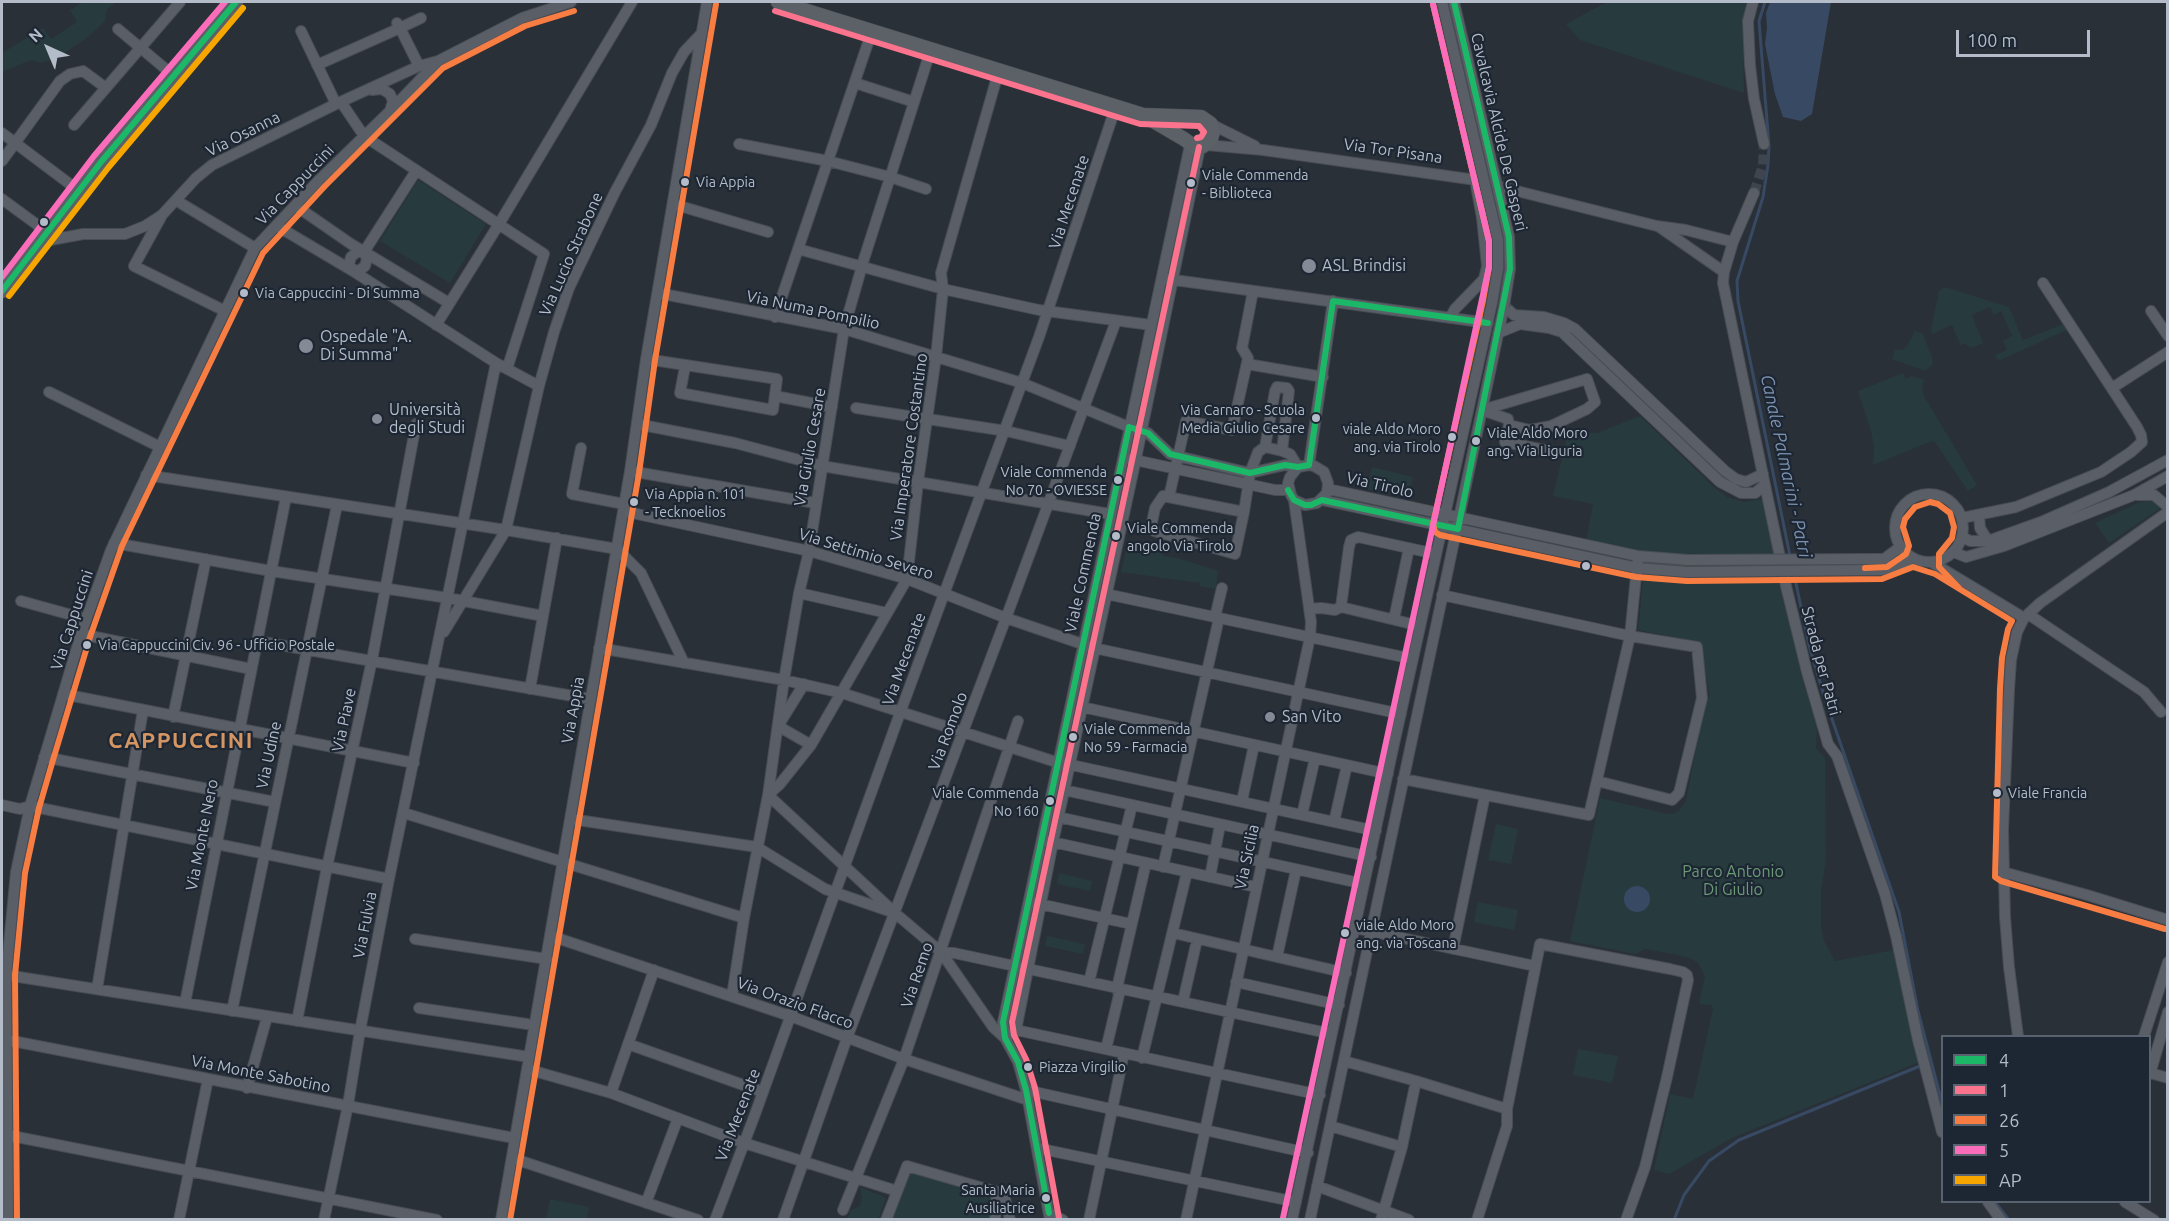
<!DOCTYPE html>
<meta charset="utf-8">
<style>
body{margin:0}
#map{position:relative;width:2169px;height:1221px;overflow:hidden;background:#2a3038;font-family:Ubuntu,sans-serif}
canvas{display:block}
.frame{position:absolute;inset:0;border:3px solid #b4bcc9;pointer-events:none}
.legend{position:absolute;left:1941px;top:1035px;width:210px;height:168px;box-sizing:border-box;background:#1d2633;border:2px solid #59626f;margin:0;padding:8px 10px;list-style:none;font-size:18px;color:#b4bcc9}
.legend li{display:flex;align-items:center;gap:12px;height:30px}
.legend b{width:30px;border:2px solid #59626f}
.north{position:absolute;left:18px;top:18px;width:60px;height:60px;-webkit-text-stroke:4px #1d2633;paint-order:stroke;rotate:316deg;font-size:16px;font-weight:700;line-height:24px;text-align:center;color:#b4bcc9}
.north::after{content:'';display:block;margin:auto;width:21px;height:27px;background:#b4bcc9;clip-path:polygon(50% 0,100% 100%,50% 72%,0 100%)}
.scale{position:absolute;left:1956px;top:30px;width:134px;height:27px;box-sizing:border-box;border:3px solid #b4bcc9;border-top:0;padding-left:8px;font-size:18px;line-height:21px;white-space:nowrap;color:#b4bcc9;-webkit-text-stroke:4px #1d2633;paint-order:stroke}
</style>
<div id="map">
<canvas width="2169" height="1221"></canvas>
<div class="frame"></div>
<ul class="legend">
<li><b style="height:8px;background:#1ab867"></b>4</li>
<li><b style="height:8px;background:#fc738d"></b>1</li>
<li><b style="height:8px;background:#f77d43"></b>26</li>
<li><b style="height:8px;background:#fb6dba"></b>5</li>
<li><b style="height:8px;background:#f7a600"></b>AP</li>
</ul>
<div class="north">N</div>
<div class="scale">100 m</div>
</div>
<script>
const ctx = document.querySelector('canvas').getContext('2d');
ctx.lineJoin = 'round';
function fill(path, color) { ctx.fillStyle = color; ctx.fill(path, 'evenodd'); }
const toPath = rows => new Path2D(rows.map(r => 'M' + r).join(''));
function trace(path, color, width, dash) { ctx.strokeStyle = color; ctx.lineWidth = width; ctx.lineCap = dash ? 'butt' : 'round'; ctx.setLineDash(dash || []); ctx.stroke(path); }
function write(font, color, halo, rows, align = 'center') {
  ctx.font = font + ' Ubuntu,sans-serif'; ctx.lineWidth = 4.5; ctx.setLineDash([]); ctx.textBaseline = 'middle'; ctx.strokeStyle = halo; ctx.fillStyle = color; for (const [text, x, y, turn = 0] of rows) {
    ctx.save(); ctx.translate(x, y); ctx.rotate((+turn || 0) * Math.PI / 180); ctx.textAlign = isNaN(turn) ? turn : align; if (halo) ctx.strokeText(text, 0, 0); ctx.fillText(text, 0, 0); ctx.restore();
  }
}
fill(toPath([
 [83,2,117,2,107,9,105,21,88,37,60,56,42,63,31,60,2,72,2,53,43,28,51,39,77,22,70,10],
 [1607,2,1746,2,1743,34,1744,93,1580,40,1566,24],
 [418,180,486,224,450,283,380,241],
 [1945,287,2009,307,2023,340,2063,324,2069,329,2000,360,1997,359,1995,355,2007,350,2003,341,2012,336,2001,311,1994,315,1990,307,1972,315,1983,343,1971,348,1963,343,1961,346,1952,325,1932,334,1931,331,1939,291],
 [1915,331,1923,334,1933,360,1932,365,1925,371,1892,359,1895,350,1902,350,1907,346],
 [1903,373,1906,379,1912,376,1924,380,1922,387,1924,396,1977,485,1968,491,1935,442,1932,441,1873,465,1874,447,1871,431,1858,391],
 [1640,416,1715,488,1727,497,1744,502,1762,499,1801,674,1817,727,1816,748,1825,758,1826,860,1821,891,1821,925,1824,941,1835,961,1894,950,1920,1062,1732,1138,1669,1174,1654,1170,1670,1094,1693,1099,1713,1009,1711,1005,1699,1004,1705,976,1702,970,1698,963,1690,958,1678,955,1645,949,1635,954,1570,941,1600,798,1667,814,1673,814,1679,811,1686,801,1705,702,1710,696,1700,642,1638,630,1646,553,1586,541,1593,504,1553,496,1568,433,1597,433],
 [1372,467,1413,477,1408,498,1367,489],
 [2153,500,2160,505,2159,509,2109,543,2095,523,2140,502],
 [1127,546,1136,548,1136,546,1159,552,1164,556,1181,559,1218,571,1216,589,1200,586,1200,583,1121,572],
 [1496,824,1518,829,1511,864,1488,860],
 [1059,873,1092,881,1090,891,1057,884],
 [1478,902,1518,910,1514,930,1474,922],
 [1047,936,1085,944,1083,954,1045,946],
 [1578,1049,1618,1056,1612,1083,1573,1075],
 [910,1171,995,1193,992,1219,890,1220],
 [860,1187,886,1198,878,1219,847,1219,851,1210,860,1206,862,1197],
 [550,1199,589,1207,587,1219,546,1219]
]), '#273a3e');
fill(toPath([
 [1770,2,1831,2,1812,114,1801,121,1783,117,1775,94,1765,44,1767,28,1766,13],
 '1624 899a13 13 0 1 1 26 0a13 13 0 1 1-26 0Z'
]), '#384963');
trace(toPath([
 [1765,2,1759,21,1769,146,1768,165,1763,197,1737,281,1738,301,1790,556],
 [1794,574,1809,645,1825,699,1899,912,1918,1011,1942,1103],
 [1995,1202,2009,1220],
 [1674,1220,1684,1195,1709,1161,1739,1140,1920,1066]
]), '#384963', 3);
trace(toPath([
 [1754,193,1763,165,1764,144]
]), '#3f454e', 10, [10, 5]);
const minor = toPath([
 [1753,2,1748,21,1750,65,1754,99,1764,144],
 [397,23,400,28,421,18],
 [118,29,174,76],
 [301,31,336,104],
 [317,65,400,28,419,66],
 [999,70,941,273,943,289,936,357,918,482,907,579,811,745,780,784,768,795,895,913,941,952,993,1027,1005,1038],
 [855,83,914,102],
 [372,90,382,89,390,94,393,101,390,111],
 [341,102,364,136,544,254,507,369],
 [1211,124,1255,146],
 [74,125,180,2],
 [2,133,79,191],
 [739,144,828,161,890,177,926,189],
 [1206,145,1263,150,1469,179,1657,226,1686,230,1733,242],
 [2,161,60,81,70,74,83,71,106,88],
 [1754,193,1733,242,1724,272,1723,283,1786,586,1807,672,1828,744,1837,756,1885,894,1896,936,1918,1040,1942,1132],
 [2,199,47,232],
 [182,204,255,248],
 [673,204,768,232],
 [296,206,351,244,449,303],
 [161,217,134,266,225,311],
 [277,226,353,271,496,363,539,386],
 [1658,226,1724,272],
 [40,242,83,234,125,234,145,226,162,215,196,178,212,165,336,104,419,66,438,61,522,18,571,2],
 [798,249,943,289,1039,310,1151,325],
 [364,252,416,171],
 [353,271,349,264,351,257,357,252,364,252],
 [353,271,360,270,365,266,367,259,364,252],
 [1167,279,1488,323],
 [658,293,844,329,1022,383,1129,427,1148,433,1170,454,1177,456,1250,473,1285,465,1298,467,1309,465,1314,466,1324,472,1328,483,1327,493,1317,503,1305,505,1294,500,1291,495,1288,483,1290,477,1298,467],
 [1504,306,1514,315,1544,317,1564,323,1575,329,1725,471,1736,479,1746,482,1763,474],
 [2151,311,2168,336],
 [775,317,872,31],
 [1450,318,1455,309,1484,279,1487,266,1482,218,1475,180],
 [436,325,499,224,632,2],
 [1498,333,1520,324,1549,328,1562,332,1720,482,1741,493,1755,493,1765,485],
 [646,359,777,379,773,410,680,393,685,367],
 [1247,364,1323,377],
 [1587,379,1595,402,1587,409,1551,426,1530,430,1509,425,1508,419,1482,410,1587,379],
 [2112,388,2168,352],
 [49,392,160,447],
 [775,396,832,407],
 [856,408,1006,431,1070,446],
 [637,424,735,443,822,466,1110,514],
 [1509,425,1505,442,1549,451],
 [1265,447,1275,391,1277,387,1287,388,1289,391,1282,451],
 [581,448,572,494,624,504],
 [1130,459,1275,490,1288,490],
 [1309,465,1333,301],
 [630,471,815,503],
 [146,475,506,530,617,549,641,573,684,663],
 [1328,489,1638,556,1688,560],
 '1895 528a34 34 0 1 1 68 0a34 34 0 1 1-68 0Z',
 [2137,495,2154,495,2168,507],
 [1163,496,1244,512,1235,554,1154,531,1151,527,1155,508,1163,496],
 [1169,497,1186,421,1232,430,1248,358,1242,348,1253,291],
 [1322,500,1637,568,1687,572],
 [623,511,809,551,907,579,1006,618,1094,648,1401,714],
 [1244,512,1250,473,1258,452,1265,447,1282,451,1290,454,1298,467],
 [1979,515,1980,528,1988,541],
 [1962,518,2016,507,2101,472,2131,452,2142,442,2141,435,2137,427,2043,283],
 [1962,536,1970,541,1988,541,2041,522,2109,492,2168,460],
 [114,543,271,571,448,598,543,616],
 [1953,552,1966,557,2004,546,2134,495,2168,476],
 [1863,559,1884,559,1900,547],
 [1931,562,2024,618],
 [1862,570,1882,570,1903,563,1912,558],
 [799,593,887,613],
 [1106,594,1413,659],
 [1442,595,1630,636,1697,647,1702,698,1679,793,1672,800,1597,781],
 [21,601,86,619],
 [1309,609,1321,608,1335,610,1341,607],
 [2028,614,2144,692,2161,712],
 [1215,617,1222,588],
 [1394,619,1409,548],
 [1420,626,1341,607,1349,547,1351,540,1358,537,1436,554],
 [444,632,506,530,539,386,554,332,569,288,615,192,651,125,672,73,684,52,702,33],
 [81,634,251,669],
 [257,641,590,699],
 [599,648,784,680,842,693,1053,761,1376,831],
 [804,684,778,726,811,745],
 [530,689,557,538],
 [63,694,414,763],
 [1082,707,1388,774],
 [173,717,206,559],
 [44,757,275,802],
 [1403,779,1589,815,1630,636,1638,556],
 [1064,790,1371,857],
 [1242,801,1254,745],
 [2,805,20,809,30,806,389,879],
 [404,813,744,918],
 [1302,815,1315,758],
 [1058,817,1364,884],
 [571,819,757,847,825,889,892,912],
 [1334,822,1347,765],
 [1048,841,1256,887],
 [1163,867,1219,618],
 [2003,872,2087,895,2168,920],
 [1210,877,1220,825],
 [1035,903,1131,924],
 [1355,928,1535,966],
 [1173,933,1346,973],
 [551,936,790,1016,904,1059,1028,1100],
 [415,939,547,959],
 [1453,949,1485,795],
 [941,952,954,953,1332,1034],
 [1277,957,1296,870],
 [6,975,529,1057],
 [1089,982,1132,805],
 [1236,982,1339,1005],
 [97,989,143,710],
 [732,996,744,918,768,795,784,680,799,593,809,551,844,329,864,259,931,49],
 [1183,1001,1197,940],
 [185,1003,286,497],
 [419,1008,527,1024],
 [232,1011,337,505],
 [297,1021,327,867,372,660,416,424],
 [1016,1030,1320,1095],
 [2018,1036,2009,967,2005,917,2003,830,2009,690,2011,660,2017,632,2024,618,2040,603,2168,512],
 [2144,1036,2168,962],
 [1005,1038,1016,1030,1053,842,1134,468,1200,147],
 [2,1039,514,1138],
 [628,1044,763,1092],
 [1106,1049,1119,995,1117,988,1146,863],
 [1142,1058,1187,872],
 [1344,1061,1416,1081,1507,1109],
 [527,1069,611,1093,744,1143,897,1191],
 [2150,1073,2168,1078],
 [2150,1074,2168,1012],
 [247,1088,267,1017],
 [1026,1090,1308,1153],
 [611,1093,654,970],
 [1330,1126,1402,1147],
 [7,1135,437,1220],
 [1037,1148,1296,1202],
 [512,1158,698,1220],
 [1317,1186,1409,1220],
 [1988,1202,2001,1220],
 [2125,1202,2154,1220],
 [646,1203,678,1118],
 [843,1210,904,1059,1018,721],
 [1049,1213,1063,1220],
 [8,1220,6,975,16,872,30,806,81,634,111,550,255,248,319,180,390,111,438,61],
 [179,1220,208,1079],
 [324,1220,348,1105,360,1031,389,879,496,363],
 [501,1220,630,471,646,359,707,2],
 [715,1220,754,1117,900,713,1039,337,1116,106],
 [783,1220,847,1038,1006,618,1116,321],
 [886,1220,907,1166,1004,1194,1010,1220],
 [995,1220,997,1192],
 [1050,1220,1026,1090,1018,1062,1005,1038,1003,1022,1190,145],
 [1089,1220,1124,1053],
 [1186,1220,1310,637,1311,622,1294,500],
 [1292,1220,1394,744,1492,303],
 [1310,1220,1504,306],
 [1381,1220,1402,1147,1416,1081],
 [1477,1220,1507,1126,1507,1109,1540,944,1670,969,1683,972,1687,975,1688,980,1667,1077,1645,1167,1626,1220]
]);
const major = toPath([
 [778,2,1143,115,1184,139,1195,147,1203,146,1211,139,1213,132,1211,124,1201,117,1143,115],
 [2,291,101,162,236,2]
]);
trace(minor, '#484c53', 12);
trace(major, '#484c55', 15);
trace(minor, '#5a5e66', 10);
trace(major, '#5c6168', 14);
const minorBridge = toPath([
 [1442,2,1498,240,1498,268,1492,303],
 [1454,2,1509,237,1510,269,1504,306],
 [1688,560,1863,559],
 [1687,572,1862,570]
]);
trace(minorBridge, '#484c53', 12, []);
trace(minorBridge, '#5a5e66', 10);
trace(toPath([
 [1454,2,1509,237,1510,269,1458,529],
 [2,291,101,162,236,2],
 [1333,301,1488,323],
 [1129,427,1148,433,1170,454,1250,473,1285,465,1298,467,1309,465],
 [1309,465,1333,301],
 [1288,490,1294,500,1305,505,1311,505,1322,500,1458,529],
 [1049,1213,1026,1090,1018,1062,1005,1038,1003,1022,1129,427]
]), '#1ab867', 6);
trace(toPath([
 [775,11,1140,124,1199,126,1204,132,1201,137,1197,138],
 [1059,1218,1035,1088,1026,1059,1014,1035,1012,1022,1199,147]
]), '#fc738d', 6);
trace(toPath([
 [1433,4,1489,241,1489,267,1483,301,1433,524,1435,532,1440,535,1636,577,1687,581,1882,579,1913,567,1935,574,2012,621,2008,629,2002,658,2000,689,1995,877,2001,881,2165,929],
 [1865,568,1887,567,1906,554,1909,546,1903,527,1905,519,1915,507,1930,502,1938,504,1950,513,1954,527,1952,538,1939,554,1939,567,1959,588],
 [17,1220,15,975,25,873,39,808,53,760,90,637,122,546,263,253,325,186,443,68,525,26,574,11],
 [510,1220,639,473,655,360,716,4]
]), '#f77d43', 6);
trace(toPath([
 [2,277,94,156,225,2],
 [1283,1218,1489,267,1489,241,1433,4]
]), '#fb6dba', 6);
trace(toPath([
 [9,296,108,168,243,8]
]), '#f7a600', 6);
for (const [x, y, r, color] of [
 [685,182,5,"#b4bcc9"],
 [1191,183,5,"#b4bcc9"],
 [44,222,5,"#b4bcc9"],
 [1309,266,8,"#848b96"],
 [244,293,5,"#b4bcc9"],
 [306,346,8,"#848b96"],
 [1316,418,5,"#b4bcc9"],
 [377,419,6,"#848b96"],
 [1452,437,5,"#b4bcc9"],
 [1476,441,5,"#b4bcc9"],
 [1118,480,5,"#b4bcc9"],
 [634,502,5,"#b4bcc9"],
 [1116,536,5,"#b4bcc9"],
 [1586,566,5,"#b4bcc9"],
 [87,645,5,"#b4bcc9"],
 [1270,717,6,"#848b96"],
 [1073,737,5,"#b4bcc9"],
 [1997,793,5,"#b4bcc9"],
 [1050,801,5,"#b4bcc9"],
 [1345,933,5,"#b4bcc9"],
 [1028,1067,5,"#b4bcc9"],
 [1046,1198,5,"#b4bcc9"]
]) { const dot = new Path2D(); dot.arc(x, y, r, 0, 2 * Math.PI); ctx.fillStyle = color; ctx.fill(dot); trace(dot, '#1d2633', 2); }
write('14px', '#b4bcc9', '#1d2633', [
 ["Viale Commenda",1202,175],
 ["- Biblioteca",1202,193],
 ["Via Appia",696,182],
 ["Via Cappuccini - Di Summa",255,293],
 ["Via Carnaro - Scuola",1305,410,"right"],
 ["Media Giulio Cesare",1305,428,"right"],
 ["viale Aldo Moro",1441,429,"right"],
 ["ang. via Tirolo",1441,447,"right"],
 ["Viale Aldo Moro",1487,433],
 ["ang. Via Liguria",1487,451],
 ["Viale Commenda",1107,472,"right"],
 ["No 70 - OVIESSE",1107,490,"right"],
 ["Via Appia n. 101",645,494],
 ["- Tecknoelios",645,512],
 ["Viale Commenda",1127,528],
 ["angolo Via Tirolo",1127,546],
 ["Via Cappuccini Civ. 96 - Ufficio Postale",98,645],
 ["Viale Commenda",1084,729],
 ["No 59 - Farmacia",1084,747],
 ["Viale Commenda",1039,793,"right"],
 ["No 160",1039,811,"right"],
 ["Viale Francia",2008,793],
 ["viale Aldo Moro",1356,925],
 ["ang. via Toscana",1356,943],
 ["Piazza Virgilio",1039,1067],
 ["Santa Maria",1035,1190,"right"],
 ["Ausiliatrice",1035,1208,"right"]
], 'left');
write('16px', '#b4bcc9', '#1d2633', [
 ["Cavalcavia Alcide De Gasperi",1499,132,77],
 ["Via Osanna",243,134,-27],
 ["Via Tor Pisana",1393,151,8],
 ["Via Cappuccini",295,185,-46],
 ["Via Mecenate",1069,202,-72],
 ["Via Lucio Strabone",571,254,-66],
 ["Via Numa Pompilio",813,310,12],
 ["Via Giulio Cesare",810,447,-80],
 ["Via Imperatore Costantino",909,447,-82],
 ["Via Tirolo",1380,485,13],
 ["Via Settimio Severo",866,554,17],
 ["Viale Commenda",1083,573,-78],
 ["Via Cappuccini",72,620,-72],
 ["Via Mecenate",904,659,-70],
 ["Strada per Patri",1821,661,75],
 ["Via Appia",573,710,-80],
 ["Via Piave",344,720,-78],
 ["Via Romolo",948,731,-69],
 ["Via Udine",269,755,-78],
 ["Via Monte Nero",202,835,-79],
 ["Via Sicilia",1247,857,-78],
 ["Via Fulvia",365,925,-79],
 ["Via Remo",917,975,-71],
 ["Via Orazio Flacco",795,1003,20],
 ["Via Monte Sabotino",261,1074,11],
 ["Via Mecenate",738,1115,-69]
]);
write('16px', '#b4bcc9', '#1d2633', [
 ["ASL Brindisi",1322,266],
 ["Ospedale \"A.",320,337],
 ["Di Summa\"",320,355],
 ["Università",389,410],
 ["degli Studi",389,428],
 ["San Vito",1282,717]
], 'left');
write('16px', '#6b9a76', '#1d2633', [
 ["Parco Antonio",1733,872],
 ["Di Giulio",1733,890]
]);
write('italic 18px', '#7c92b1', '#1d2633', [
 ["Canale Palmarini - Patri",1786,466,78]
]);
ctx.letterSpacing = '1.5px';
write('bold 22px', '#d59563', '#1d2633', [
 ["CAPPUCCINI",181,741]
]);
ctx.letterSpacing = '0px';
</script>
